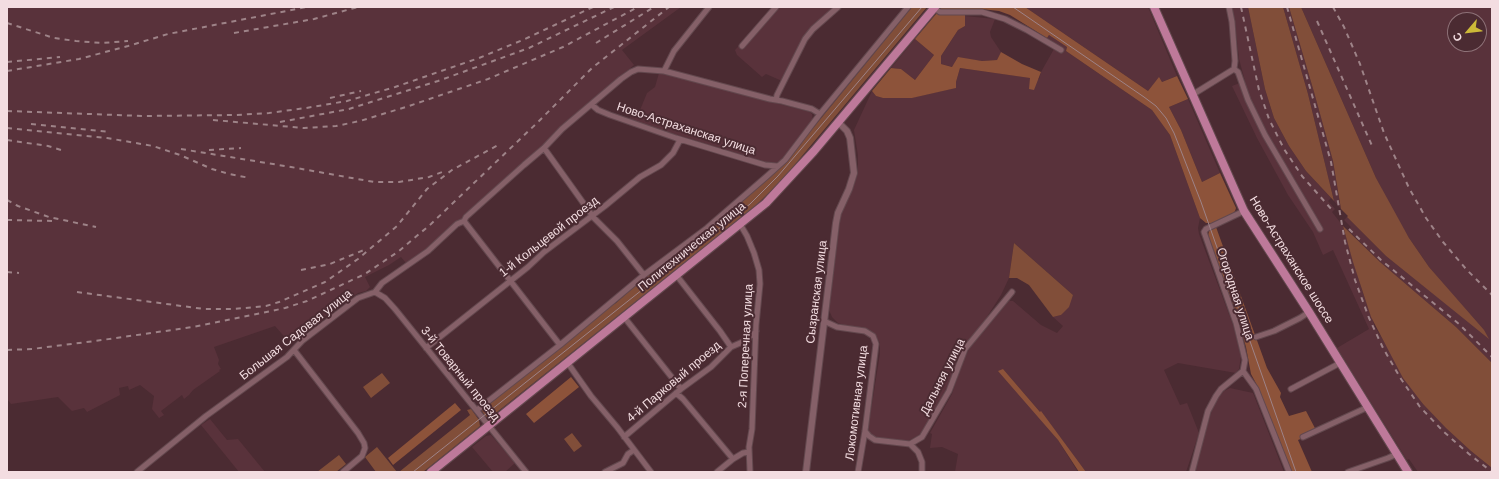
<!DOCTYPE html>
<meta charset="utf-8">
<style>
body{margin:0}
#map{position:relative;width:1499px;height:479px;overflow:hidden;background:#4b2b32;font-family:Helvetica,sans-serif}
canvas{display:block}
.frame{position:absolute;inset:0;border:8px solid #f3dde1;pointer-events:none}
.north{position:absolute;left:1447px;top:12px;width:40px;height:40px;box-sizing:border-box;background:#4b2b32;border:1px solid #8e7278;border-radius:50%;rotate:242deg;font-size:11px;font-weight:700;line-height:16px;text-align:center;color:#f3dde1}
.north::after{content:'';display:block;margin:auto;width:14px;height:18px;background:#ccb938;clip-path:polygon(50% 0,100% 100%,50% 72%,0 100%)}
</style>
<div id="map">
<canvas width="1499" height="479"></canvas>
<div class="frame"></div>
<div class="north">С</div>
</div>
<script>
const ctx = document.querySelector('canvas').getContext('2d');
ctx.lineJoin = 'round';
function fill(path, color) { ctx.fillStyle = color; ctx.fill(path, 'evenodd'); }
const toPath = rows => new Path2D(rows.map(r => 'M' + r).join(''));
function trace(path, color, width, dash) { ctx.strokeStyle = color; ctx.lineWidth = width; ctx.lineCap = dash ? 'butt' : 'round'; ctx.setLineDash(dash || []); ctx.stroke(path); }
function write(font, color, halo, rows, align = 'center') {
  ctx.font = font + ' Helvetica,sans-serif'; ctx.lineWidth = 4; ctx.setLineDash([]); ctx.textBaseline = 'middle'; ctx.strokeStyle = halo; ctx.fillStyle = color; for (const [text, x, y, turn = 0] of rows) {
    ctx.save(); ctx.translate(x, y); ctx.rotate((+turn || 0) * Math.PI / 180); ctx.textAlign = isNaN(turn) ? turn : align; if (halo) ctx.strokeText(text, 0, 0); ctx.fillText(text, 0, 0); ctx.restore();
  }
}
fill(toPath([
 [7,7,681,7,622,50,634,65,561,128,462,219,455,223,426,249,406,263,401,257,389,265,365,277,370,287,366,291,358,293,289,342,275,326,214,347,219,360,218,364,221,369,219,370,220,371,193,390,189,395,184,399,182,395,161,411,164,415,159,418,152,409,154,396,140,385,129,390,128,386,119,388,120,395,87,412,84,408,72,411,58,397,11,404,7,399],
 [777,7,835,7,812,28,782,81,766,74,762,77,737,55,735,50],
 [1025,7,1148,7,1177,76,1162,82,1159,78,1148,91],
 [1231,7,1248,7,1265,89,1274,118,1289,146,1306,171,1331,198,1328,201,1335,209,1332,212,1343,226,1362,290,1375,327,1423,404,1471,451,1492,468,1492,472,1418,472,1409,459,1407,460,1337,348,1369,329,1333,250,1323,255,1313,232,1288,195,1257,138,1232,86,1245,81,1239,59,1235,22],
 [1283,7,1289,7,1314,92,1333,161,1341,209,1334,201,1308,94],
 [1301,7,1492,7,1492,363,1456,327,1380,262,1348,230,1351,227,1344,220,1347,217,1386,256,1488,337,1429,267,1409,238,1392,209,1376,178],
 [1455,20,1479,20,1479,44,1455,44],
 [965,16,995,19,990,32,991,37,1001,52,997,60,982,61,958,58,953,67,941,64,941,56,958,30,965,26],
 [1049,35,1067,47,1066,51,1152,110,1161,122,1170,135,1200,218,1198,228,1199,234,1233,325,1241,356,1239,369,1236,373,1178,363,1164,370,1180,405,1187,403,1199,433,1186,472,1086,472,1041,412,1040,412,1003,369,1058,440,1078,472,955,472,958,454,942,447,930,448,932,434,930,433,952,394,963,360,970,348,1009,301,1013,301,1041,325,1057,333,1063,326,1053,317,1061,315,1073,295,1014,243,1009,278,1001,295,958,362,947,388,921,434,908,441,875,437,870,433,868,429,880,354,880,343,873,332,868,329,844,325,838,323,832,317,829,310,841,214,843,205,852,191,858,173,858,155,854,130,872,91,876,96,883,98,911,98,955,88,956,82,960,68,1039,79,1041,72,1054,49,1047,38],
 [915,39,934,55,915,80,901,69,891,68],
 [659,73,810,112,812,114,813,121,802,136,783,158,778,162,772,163,766,163,629,120,631,113,638,115,647,93,655,87],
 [1188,99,1220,173,1202,182,1181,130,1169,107],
 [1230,388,1253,393,1284,472,1194,472,1214,403,1224,391],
 [210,419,227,440,238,439,265,472,239,472,201,425],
 [491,435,515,463,505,472,493,472,472,447,486,436]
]), '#59323b');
fill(toPath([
 [912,7,927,7,781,181,753,208,492,416,488,418,485,416,481,409,606,309,616,303,644,278,708,230,769,178,787,160],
 [1248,7,1283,7,1308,94,1334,201,1306,171,1289,146,1274,118,1265,89],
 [1289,7,1301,7,1376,178,1409,238,1429,267,1484,330,1489,339,1386,256,1347,217,1348,216,1341,209,1333,161,1314,92],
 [1343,226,1380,262,1456,327,1492,363,1492,468,1471,451,1446,428,1423,404,1403,378,1371,317,1353,262],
 [1014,243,1073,295,1069,307,1061,315,1053,317,1029,285,1017,278,1009,278],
 [382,373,390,383,371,398,363,387],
 [471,409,479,420,480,426,423,472,399,472,470,415,467,410],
 [572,433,582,446,574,452,564,439],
 [377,447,397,472,376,472,365,457],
 [339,455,346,464,336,472,317,472]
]), '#814e39');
fill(toPath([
 [942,7,1025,7,1148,91,1159,77,1162,82,1177,76,1188,99,1169,107,1181,130,1202,182,1220,173,1236,208,1235,211,1233,214,1214,223,1206,223,1200,218,1170,135,1152,110,1066,51,1067,47,1049,35,1047,38,1010,15,999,11,981,9,965,9,965,26,958,30,941,56,941,64,952,67,958,57,982,61,997,60,1001,52,1022,64,1041,72,1034,90,1029,89,1030,78,960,68,956,82,956,88,912,98,883,98,876,96,872,91,891,68,901,69,915,80,934,55,915,39],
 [1216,227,1267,368,1281,393,1280,397,1289,416,1306,411,1317,432,1298,440,1312,472,1291,472,1258,387,1251,374,1246,347,1239,323,1208,236,1209,231],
 [1003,369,1040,412,1041,411,1086,472,1079,472,1058,440,998,371],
 [571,377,579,387,534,423,526,414],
 [455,403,461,410,393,465,388,458]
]), '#8d533a');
const minor = toPath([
 [1229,7,1232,22,1235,61,1234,69,1238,72,1248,100,1265,135,1320,229],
 [934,8,940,12,982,12,1005,19,1027,30,1061,50],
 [742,46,776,7],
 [664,71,674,51,709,7],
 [1192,95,1234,69],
 [776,100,777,95,805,39,813,29,838,7],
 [592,105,598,110,610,115,676,138,765,165,777,166],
 [544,148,594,218,617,241,644,275],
 [464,221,560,345],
 [740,224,747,236,754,253,759,270,760,284,756,325,752,429,749,447,750,472],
 [677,276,720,331,731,347],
 [375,292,385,298,395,309,526,472],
 [624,317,681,389],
 [824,321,837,327,865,331,873,336,876,344,865,431,858,472],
 [1256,337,1274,331,1300,318,1309,312],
 [426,348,528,267,544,252,605,206,640,177,661,165,673,153,680,140],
 [294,350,358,433,364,443,365,448,362,456,343,472],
 [567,362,591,396,617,427,651,472],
 [1243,371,1256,389,1289,472],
 [1291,389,1340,363],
 [676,393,683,399,733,459],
 [477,410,560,345,644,275,707,228,766,177,785,160,820,114,908,7],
 [865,431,869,436,875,440,910,444],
 [624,437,681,389,711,367,731,347,747,340,756,331],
 [1303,437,1368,407],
 [910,444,922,437,949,391,965,349,1012,292],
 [910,444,918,452,922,462,922,472],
 [137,472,206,416,287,357,302,341,358,298,375,292,382,283,428,251,457,224,464,221,466,217,524,165,544,148,562,129,621,79,631,72,638,69,664,71,770,99,782,101,812,109,820,114],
 [605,472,623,463,628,454,634,450],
 [717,472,733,459,743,453,749,452],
 [1192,472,1208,411,1216,396,1221,389,1243,371,1245,360,1236,323,1204,232,1206,229,1244,211],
 [1348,472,1388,458,1397,454]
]);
const tertiary = toPath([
 [806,472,836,223,838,213,849,189,854,173,850,138,847,131,838,122]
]);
const primary = toPath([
 [1154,7,1244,211,1309,312,1408,472],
 [431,472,766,203,814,151,935,7]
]);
trace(minor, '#63484e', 7);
trace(tertiary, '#63484e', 8);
trace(primary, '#63484e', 10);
trace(minor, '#856068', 5);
trace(tertiary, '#856068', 6);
trace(primary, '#be799a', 8);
trace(toPath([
 [1013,7,1144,97,1156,106,1166,118,1174,133,1201,202,1296,472],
 [413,472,750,204,778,176,922,7]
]), '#9e8388', 1);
trace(toPath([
 [1241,7,1259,90,1269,119,1284,149,1302,176,1333,211],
 [1287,7,1331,162,1345,242,1355,280,1369,318,1383,348,1401,379,1420,407,1444,432,1469,454,1492,472],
 [1333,7,1344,27,1360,64,1384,133,1409,188,1426,218,1443,242,1466,269,1492,295],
 [1317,21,1373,148],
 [7,23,54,38,76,41,102,43,128,41],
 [234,33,314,19,358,7],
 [596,43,654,7],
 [7,62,60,57],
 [7,71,79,59,128,46,168,34,307,7],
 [330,98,361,91],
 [7,111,143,116,236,115,269,113,306,108,347,101,395,87,479,58,525,39,593,7],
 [213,120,304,128,336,126,360,121,409,106,488,79,563,47,638,7],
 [280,122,349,109,438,81,529,48,614,7],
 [31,124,110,132],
 [7,128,107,138,153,146,180,155,212,169,229,174,250,178],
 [7,140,48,146,61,150],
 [181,149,291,167,374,182,399,182,429,177,445,171],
 [209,150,241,148],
 [7,200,18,206,49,217,96,227],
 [7,220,53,221],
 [1349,229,1381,260,1459,324,1492,357],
 [301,270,330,264,364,250],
 [7,272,19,273],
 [77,292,204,309,234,309,266,306,279,302,325,282,358,259,397,226,427,189,452,170,500,144],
 [7,350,32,349,95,341,193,327,262,313,285,308,307,301,365,274,399,251,431,224,538,122,592,68,669,7]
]), '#9e8388', 2, [5, 5]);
write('12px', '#f3dde1', '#4b2b32', [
 ["Ново-Астраханская улица",686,129,18],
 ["1-й Кольцевой проезд",549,237,-38],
 ["Политехническая улица",692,247,-39],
 ["Ново-Астраханское шоссе",1291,260,58],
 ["Сызранская улица",817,292,-83],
 ["Огородная улица",1235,294,72],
 ["Большая Садовая улица",296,335,-38],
 ["2-я Поперечная улица",746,346,-87],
 ["3-й Товарный проезд",460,374,51],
 ["Дальняя улица",943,377,-63],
 ["4-й Парковый проезд",674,382,-40],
 ["Локомотивная улица",857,403,-83]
]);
</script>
